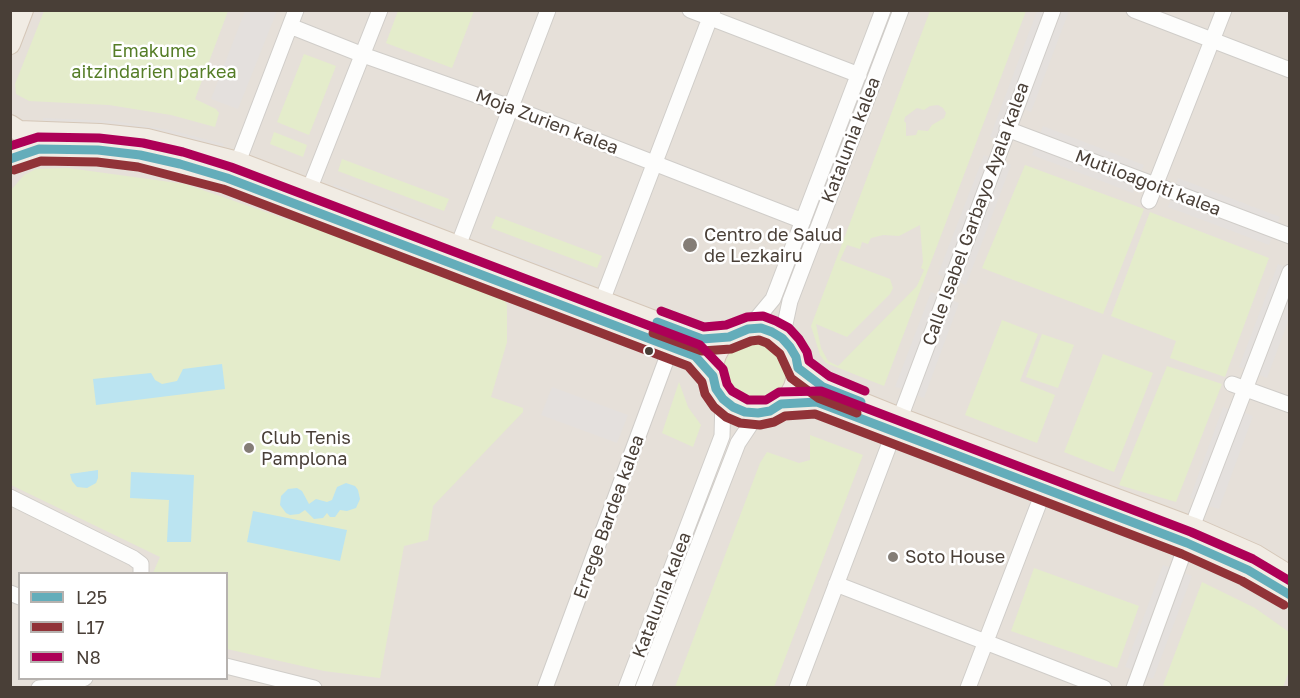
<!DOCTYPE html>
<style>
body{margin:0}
#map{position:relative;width:1300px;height:698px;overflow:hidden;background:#f2efec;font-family:"Golos Text",sans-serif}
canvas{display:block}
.frame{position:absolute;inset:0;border:12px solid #493f37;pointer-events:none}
.legend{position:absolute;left:18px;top:572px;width:210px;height:108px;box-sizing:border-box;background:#fff;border:2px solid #b6b2af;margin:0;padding:8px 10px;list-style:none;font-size:18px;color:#493f37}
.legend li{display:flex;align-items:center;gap:12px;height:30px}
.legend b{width:30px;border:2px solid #b6b2af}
</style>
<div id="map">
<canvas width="1300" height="698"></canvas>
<div class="frame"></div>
<ul class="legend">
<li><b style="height:8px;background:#64adba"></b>L25</li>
<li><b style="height:8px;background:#913338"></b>L17</li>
<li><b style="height:8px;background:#ad0057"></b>N8</li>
</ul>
</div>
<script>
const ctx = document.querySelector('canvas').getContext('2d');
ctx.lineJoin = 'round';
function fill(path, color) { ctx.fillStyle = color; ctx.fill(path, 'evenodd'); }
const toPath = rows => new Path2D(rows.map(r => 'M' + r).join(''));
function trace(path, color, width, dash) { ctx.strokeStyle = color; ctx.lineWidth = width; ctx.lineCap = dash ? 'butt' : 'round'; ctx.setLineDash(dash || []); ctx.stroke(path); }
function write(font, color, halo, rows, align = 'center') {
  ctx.font = font + ' "Golos Text",sans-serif'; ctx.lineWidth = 5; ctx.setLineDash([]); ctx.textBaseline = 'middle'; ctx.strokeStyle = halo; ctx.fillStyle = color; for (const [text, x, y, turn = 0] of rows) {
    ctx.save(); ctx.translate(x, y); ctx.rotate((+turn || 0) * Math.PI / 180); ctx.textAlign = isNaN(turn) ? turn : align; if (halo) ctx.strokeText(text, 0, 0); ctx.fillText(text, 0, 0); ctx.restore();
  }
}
fill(toPath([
 [10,11,1289,11,1289,687,11,687],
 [20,574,226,574,226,678,20,678]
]), '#e6e0d9');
fill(toPath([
 [44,11,228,11,195,99,216,109,219,113,215,127,171,115,109,105,29,101,16,94,15,84],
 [398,11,474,11,452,68,386,43],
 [930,11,1026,11,884,386,826,363,820,355,811,326],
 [938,105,943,108,946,113,944,118,932,125,928,131,918,130,916,135,906,136,906,123,904,121,905,117,917,108,924,110,930,106],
 [920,225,923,262,921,268,924,270,917,286,838,366,828,361,821,348,816,324,847,337,890,294,893,288,890,279,840,260,847,245,860,249,862,242,868,244,871,238,883,235,899,236],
 [304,54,336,66,309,135,277,122],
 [274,132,307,145,303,157,270,144],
 [342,159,449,199,444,211,338,171],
 [1025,165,1144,209,1103,314,982,268],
 [68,168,185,184,292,221,294,216,503,296,507,305,507,342,491,397,523,408,523,412,433,506,428,540,404,546,380,678,324,671,227,649,226,574,153,573,160,557,11,485,11,190,24,175,36,169],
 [1150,212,1269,258,1225,377,1170,358,1176,341,1111,316],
 [496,216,602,256,597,268,491,228],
 [1002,320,1038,334,1020,381,1055,395,1037,443,965,415],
 [1042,334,1074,345,1058,388,1026,377],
 '724 371a31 31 0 1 1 62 0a31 31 0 1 1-62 0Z',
 [1103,354,1153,373,1114,472,1064,452],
 [1167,366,1222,384,1176,502,1119,485],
 [679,382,688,407,701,425,693,447,662,433],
 [810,435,863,455,774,687,675,687,760,463,767,452,799,463,810,460],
 [1034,568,1139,606,1117,668,1011,631],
 [1202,582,1255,608,1289,632,1289,671,1283,687,1170,688,1163,685]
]), '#e4eccb');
fill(toPath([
 [245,11,277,11,238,109,211,99],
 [1037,11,1046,11,998,140,990,137],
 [1060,11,1069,11,1031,112,1023,109],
 [43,118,113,121,170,130,224,144,221,152,43,126],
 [1043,126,1144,165,1141,173,1040,134],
 [1035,147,1136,186,1133,193,1032,155],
 [984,155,992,158,946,278,938,274],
 [1003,162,1011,165,966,285,958,282],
 [1178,178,1280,217,1277,224,1175,186],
 [334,184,437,224,434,232,330,193],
 [1171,199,1272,237,1269,245,1168,207],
 [485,243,592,283,589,291,482,250],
 [1278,264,1286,267,1247,370,1239,367],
 [931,292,939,295,904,389,895,387],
 [1289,295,1289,319,1267,378,1259,375],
 [951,300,959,303,924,398,916,395],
 [552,387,628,415,617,443,541,415],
 [1223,407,1231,410,1197,500,1190,498],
 [1243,412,1253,416,1219,509,1209,506],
 [1163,565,1172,568,1133,670,1125,667],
 [1184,573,1192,576,1153,679,1145,676]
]), '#e4e0dd');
fill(toPath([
 [222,364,225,389,96,405,93,379,151,373,155,380,162,384,177,381,183,369],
 [98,470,98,478,96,483,87,488,77,487,72,481,70,474],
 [131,472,194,475,191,542,167,542,169,500,130,498],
 [346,483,355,486,358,490,360,499,356,508,347,511,340,510,335,517,330,517,327,513,323,518,314,519,305,510,299,514,290,515,286,513,280,505,281,496,288,489,297,488,302,491,309,504,316,499,327,502,332,500,337,487],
 [253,511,347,530,340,561,247,542]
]), '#bbe4f1');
const minor = toPath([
 [690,10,859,75],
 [1134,10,1290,70],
 [290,26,363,55,510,107,803,221],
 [1007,129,1290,236],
 [238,162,296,10],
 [309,190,380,10],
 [1149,201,1224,10],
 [458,246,548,10],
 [602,301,713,10],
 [748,329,773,299,778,286,883,10],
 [782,338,790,301,901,10],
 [1232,384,1290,405],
 [900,418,1053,10],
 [10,497,133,558,141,564,141,574],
 [1192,527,1290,272],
 [836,584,1104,688],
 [10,593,20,597],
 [226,666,314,688],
 [39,688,64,686,85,678],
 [545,688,671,347],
 [626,688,722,436,723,399],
 [643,688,738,443,758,413],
 [797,688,894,432],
 [968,688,1044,490],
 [1134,688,1187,543]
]);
const major = toPath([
 [10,44,23,10],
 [10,125,19,131,100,134,147,139,238,162,694,336,702,339,729,337],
 [10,159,39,149,98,150,140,155,180,164,227,178,688,353,695,356,713,376],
 '713 371a42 42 0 1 1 84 0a42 42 0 1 1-84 0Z',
 [798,368,823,387,900,418,1192,527,1256,555,1290,576],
 [781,404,817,402,1187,543,1248,570,1290,595]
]);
trace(minor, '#d0cdc9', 17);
trace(major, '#d5c7b8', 22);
trace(minor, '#fdfdfc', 15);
trace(major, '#f1ece4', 20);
trace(toPath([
 [10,159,39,149,98,150,140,155,180,164,227,178,695,356,713,376,716,389,723,399,733,407,745,412,758,413,770,411,781,404,817,402,1187,543,1248,570,1290,595],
 [657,322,702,339,729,337,748,329,761,328,772,332,782,338,790,347,796,357,798,368,823,387,861,402]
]), '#64adba', 9);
trace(toPath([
 [14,170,41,161,97,162,138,167,223,189,688,366,702,382,705,394,714,407,726,417,740,423,760,425,774,422,785,416,815,414,1182,554,1242,581,1284,605],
 [653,333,702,351,731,349,751,341,759,340,767,343,780,354,791,378,818,398,857,413]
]), '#913338', 9);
trace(toPath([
 [10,146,38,137,99,138,143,143,183,152,231,167,700,345,723,369,727,384,732,391,748,400,766,400,779,392,821,391,1191,532,1253,559,1290,581],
 [661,311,704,327,726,325,747,317,763,316,776,321,789,328,799,339,807,352,809,361,829,376,865,391]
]), '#ad0057', 9);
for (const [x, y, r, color] of [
 [690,245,8,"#847d76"],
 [649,351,5,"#493f37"],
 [249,448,6,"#847d76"],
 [893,557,6,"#847d76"]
]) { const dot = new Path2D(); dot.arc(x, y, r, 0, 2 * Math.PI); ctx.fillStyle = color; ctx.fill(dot); trace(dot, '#fff', 2); }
write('18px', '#557d27', '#fff', [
 ["Emakume",154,51],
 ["aitzindarien parkea",154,72]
]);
write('18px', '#493f37', '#fff', [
 ["Moja Zurien kalea",547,122,21],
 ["Katalunia kalea",851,140,-69],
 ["Mutiloagoiti kalea",1148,183,21],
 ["Calle Isabel Garbayo Ayala kalea",976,214,-70],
 ["Errege Bardea kalea",609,517,-70],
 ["Katalunia kalea",662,595,-69]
]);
write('18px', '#493f37', '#fff', [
 ["Centro de Salud",704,235],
 ["de Lezkairu",704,256],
 ["Club Tenis",261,438],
 ["Pamplona",261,459],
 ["Soto House",905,557]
], 'left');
</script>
